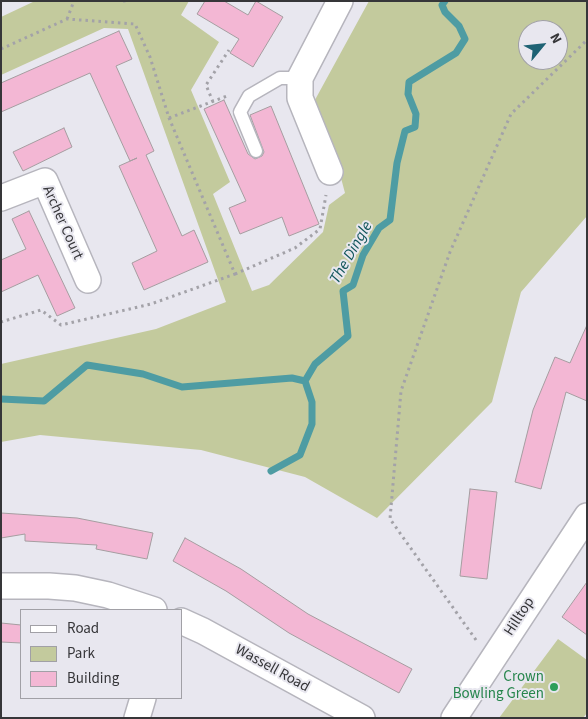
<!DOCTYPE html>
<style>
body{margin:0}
#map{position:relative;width:588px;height:719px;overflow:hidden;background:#e8e7ef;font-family:"Source Sans 3",sans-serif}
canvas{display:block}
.frame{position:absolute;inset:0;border:2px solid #363639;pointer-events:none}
.legend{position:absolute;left:20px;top:609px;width:162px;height:90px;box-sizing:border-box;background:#e8e7ef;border:1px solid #a1a0a6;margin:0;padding:6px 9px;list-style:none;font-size:15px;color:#363639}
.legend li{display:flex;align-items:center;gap:10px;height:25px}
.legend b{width:25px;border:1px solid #a1a0a6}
.north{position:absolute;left:518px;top:20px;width:50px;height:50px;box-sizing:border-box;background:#e8e7ef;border:1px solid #a1a0a6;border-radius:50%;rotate:62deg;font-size:14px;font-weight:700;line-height:20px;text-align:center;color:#363639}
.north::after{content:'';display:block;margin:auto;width:18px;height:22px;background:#1e6274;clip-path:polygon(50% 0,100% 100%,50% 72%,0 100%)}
</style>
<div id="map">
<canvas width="588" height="719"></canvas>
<div class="frame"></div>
<ul class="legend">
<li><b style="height:6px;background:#fff"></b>Road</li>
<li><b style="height:14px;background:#c3ca9d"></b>Park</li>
<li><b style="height:14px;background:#f3b7d4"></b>Building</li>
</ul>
<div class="north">N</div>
</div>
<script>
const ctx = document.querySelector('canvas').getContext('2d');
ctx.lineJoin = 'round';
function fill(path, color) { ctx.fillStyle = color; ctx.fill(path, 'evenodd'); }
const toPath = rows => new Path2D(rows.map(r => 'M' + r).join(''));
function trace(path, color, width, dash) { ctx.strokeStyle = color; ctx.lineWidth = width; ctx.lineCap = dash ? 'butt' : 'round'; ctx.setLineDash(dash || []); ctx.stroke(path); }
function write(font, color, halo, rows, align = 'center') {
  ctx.font = font + ' "Source Sans 3",sans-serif'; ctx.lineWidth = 4; ctx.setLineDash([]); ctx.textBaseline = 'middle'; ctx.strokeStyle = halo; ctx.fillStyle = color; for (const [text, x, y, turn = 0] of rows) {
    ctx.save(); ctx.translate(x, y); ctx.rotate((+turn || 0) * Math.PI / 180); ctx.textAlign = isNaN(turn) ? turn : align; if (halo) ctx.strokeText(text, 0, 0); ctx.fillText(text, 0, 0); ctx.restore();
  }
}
fill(toPath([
 [35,1,189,1,181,15,219,42,191,90,230,182,213,194,252,291,269,285,323,232,329,205,345,193,337,163,310,109,369,1,587,1,587,216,521,292,492,402,377,518,305,477,201,450,40,435,1,442,1,364,156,329,226,302,128,29,104,28,1,75,1,17],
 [528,30,558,30,558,60,528,60],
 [558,639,587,660,587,713,583,718,499,718]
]), '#c3ca9d');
trace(toPath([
 [1,399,44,401,87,365,143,374,182,387,292,378,305,381,315,364,348,336,343,291,353,285,363,255,379,228,390,220,397,163,405,131,415,127,416,114,408,94,409,82,456,53,465,39,459,26,445,12,442,5,445,1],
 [271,471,300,455,312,424,312,402,305,381]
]), '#4e9ca3', 7);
const building = toPath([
 [205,1,224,1,248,15,256,1,283,17,253,67,230,53,239,39,197,14,205,1],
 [119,31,132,59,116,66,154,151,146,155,182,236,194,230,208,262,144,290,132,263,157,251,119,166,137,158,130,161,90,73,1,112,1,83,119,31],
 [224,100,248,154,255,159,262,156,264,152,250,115,271,106,319,224,289,236,282,217,240,234,229,208,246,201,204,109,224,100],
 [64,128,72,147,23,171,13,152,64,128],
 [29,211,75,308,57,316,38,275,1,292,1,260,26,249,12,219,29,211],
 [587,325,587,401,566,392,541,489,515,482,533,410,555,357,570,363,587,325],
 [470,489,497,492,487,579,460,576,470,489],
 [1,513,77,518,153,533,147,559,96,549,97,545,25,541,25,534,1,538,1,513],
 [185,538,241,569,308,614,412,669,399,693,289,633,226,591,173,561,185,538],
 [587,582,587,635,562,617,587,582],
 [1,623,21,625,21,643,1,642,1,623]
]);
fill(building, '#f3b7d4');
trace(building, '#a59da0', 1);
const lane = toPath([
 [256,151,240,112,249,96,280,78,300,78]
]);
const street = toPath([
 [330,172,300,98,300,78,340,1],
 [1,198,45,181,88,280],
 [1,586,49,586,75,588,108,595,154,610],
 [181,621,203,631,362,718],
 [137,718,143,698],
 [454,718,587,516]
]);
trace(lane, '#b6b5bd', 15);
trace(street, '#b6b5bd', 28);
trace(toPath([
 [123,1,127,1],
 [67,19,74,1],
 [1,49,67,19,135,24,150,57,169,118,235,274,151,304,61,325,41,310,1,322],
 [213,102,206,85,229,50],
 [169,118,227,96],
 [235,274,295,248,320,229,326,195],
 [476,640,390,519,401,391,450,252,511,114,587,40]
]), '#a3a2a8', 3, [2.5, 4]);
trace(lane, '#fff', 12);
trace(street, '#fff', 25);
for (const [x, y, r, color] of [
 [554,687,5,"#2e9e5b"]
]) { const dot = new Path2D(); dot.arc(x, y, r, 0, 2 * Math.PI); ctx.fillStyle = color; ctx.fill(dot); trace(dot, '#e8e7ef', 2); }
write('15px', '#363639', '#e8e7ef', [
 ["Archer Court",62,223,66],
 ["Hilltop",520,617,-57],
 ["Wassell Road",272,669,29]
]);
write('15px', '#27864d', '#e8e7ef', [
 ["Crown",544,678],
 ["Bowling Green",544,695]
], 'right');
write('italic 16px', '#11565b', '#e8e7ef', [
 ["The Dingle",352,253,-60]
]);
</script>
